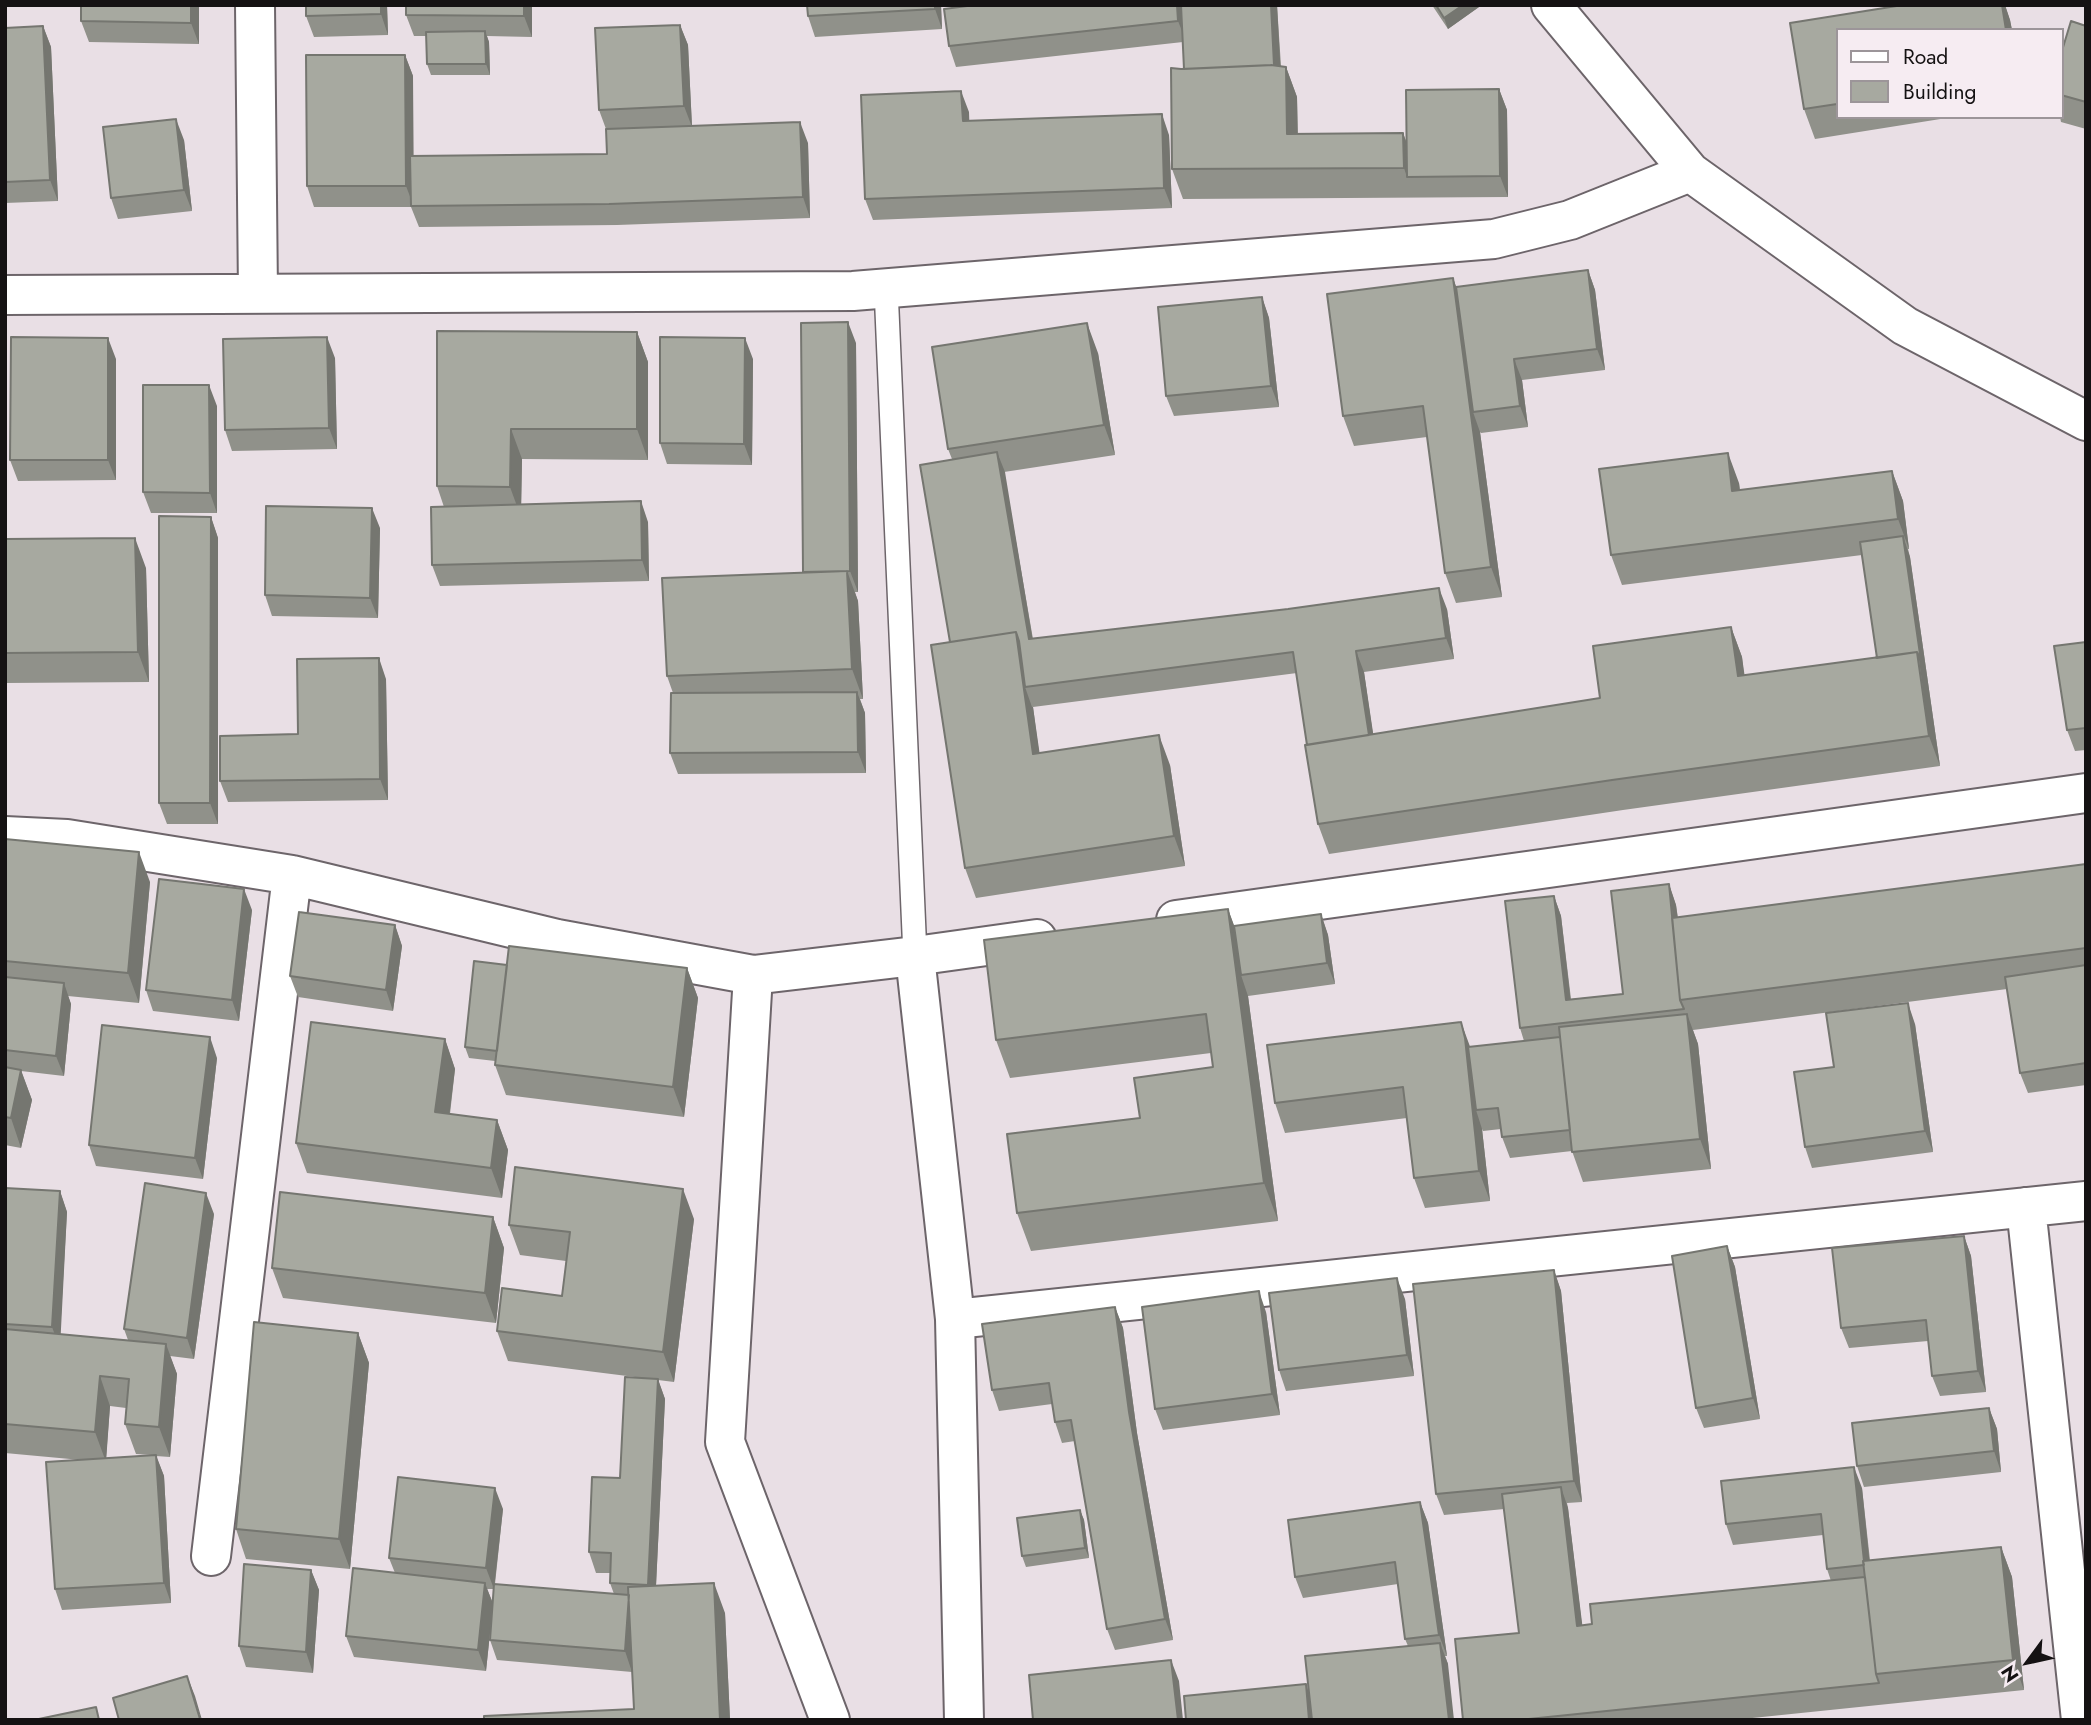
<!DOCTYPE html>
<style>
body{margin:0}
#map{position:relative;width:2091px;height:1725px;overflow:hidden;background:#e9dfe5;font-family:Jost,sans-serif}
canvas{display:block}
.frame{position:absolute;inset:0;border:7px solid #151213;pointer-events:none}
.legend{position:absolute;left:1836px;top:28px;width:228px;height:91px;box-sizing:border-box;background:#f6ecf2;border:2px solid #9c9599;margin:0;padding:9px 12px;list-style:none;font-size:21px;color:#151213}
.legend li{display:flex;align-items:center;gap:14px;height:35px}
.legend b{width:35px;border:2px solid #9c9599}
.north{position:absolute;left:1993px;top:1627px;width:70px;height:70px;-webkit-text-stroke:5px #f6ecf2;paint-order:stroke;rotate:237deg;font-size:19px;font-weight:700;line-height:28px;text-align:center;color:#151213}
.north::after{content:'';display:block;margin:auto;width:24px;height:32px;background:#151213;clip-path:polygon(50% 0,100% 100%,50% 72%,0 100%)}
</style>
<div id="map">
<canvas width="2091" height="1725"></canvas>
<div class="frame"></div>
<ul class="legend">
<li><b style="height:9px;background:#fff"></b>Road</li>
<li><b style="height:19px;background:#a7a9a0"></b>Building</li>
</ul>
<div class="north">N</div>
</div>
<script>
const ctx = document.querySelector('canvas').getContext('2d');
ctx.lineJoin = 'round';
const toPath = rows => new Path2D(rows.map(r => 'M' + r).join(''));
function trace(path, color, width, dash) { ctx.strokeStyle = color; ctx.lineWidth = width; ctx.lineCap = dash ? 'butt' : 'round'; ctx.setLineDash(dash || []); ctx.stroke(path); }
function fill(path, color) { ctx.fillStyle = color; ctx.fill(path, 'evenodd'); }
const service = toPath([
 [886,288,915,956]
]);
const minor = toPath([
 [255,5,258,294],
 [1551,5,1690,172,1905,326,2086,421],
 [5,295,853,291,1494,239,1570,220,1690,172],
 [5,836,67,839,292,875,557,939,753,975,915,956,1037,939],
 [1176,920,2086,793],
 [915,956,955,1319],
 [753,975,725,1442,830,1720],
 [2026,1207,2081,1720],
 [211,1556,292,875],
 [964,1720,955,1319,2086,1201]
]);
trace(service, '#6d656a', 26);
trace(minor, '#6d656a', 42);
trace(service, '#fff', 23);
trace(minor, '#fff', 38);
fill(toPath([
 [199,5,199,44,89,42,81,21],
 [387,5,388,35,314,37,306,16],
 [532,5,532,37,487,36,489,42,490,75,431,75,427,64,426,36,414,36,406,15],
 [807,5,941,5,942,29,815,37,808,16],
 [1277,5,1281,66,1286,67,1297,97,1298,134,1403,133,1407,143,1499,89,1507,110,1508,197,1183,199,1172,169,1184,69,1183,42,956,67,949,46],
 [1432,5,1479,5,1479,7,1448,29],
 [1903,5,2005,5,2010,20,2012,30,1837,30,1837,117,1953,117,1815,139,1804,109,1790,23],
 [680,25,688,45,692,126,808,143,810,218,617,225,419,227,411,207,314,207,307,186,405,55,413,76,413,156,607,154,606,129,599,110],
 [43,26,51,47,58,201,5,203,5,28],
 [2086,26,2086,129,2061,122,2060,117,2061,117,2061,54],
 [969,112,969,121,1169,135,1172,208,873,220,865,199],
 [184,140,192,211,118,219,111,198],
 [1588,270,1595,290,1605,370,1522,380,1528,427,1481,433,1480,432,1502,597,1456,603,1445,573,1427,437,1354,446,1343,416,1453,278,1456,287],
 [1262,297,1269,318,1279,407,1174,416,1166,396],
 [637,332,648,362,648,460,522,459,521,505,648,522,649,581,440,586,432,565,444,507,437,486],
 [856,343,858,592,855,592,858,601,863,699,860,699,865,713,866,773,678,774,670,753,673,693,667,676,804,573],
 [1098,353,1115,455,1004,472,1033,639,1447,609,1454,659,1364,672,1373,735,1600,698,1731,627,1742,657,1744,676,1877,658,1862,555,1622,585,1611,555,1739,483,1740,490,1892,471,1903,501,1909,549,1908,549,1910,557,1940,766,1623,810,1329,854,1318,824,1297,673,1033,707,1039,753,1170,765,1185,866,976,898,965,868,950,642,952,459,948,449],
 [335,358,337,449,232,451,225,430],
 [116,359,116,480,18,481,10,460],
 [753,359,752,465,667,464,660,443],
 [217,406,217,513,151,513,143,492],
 [211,517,218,538,218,824,167,824,159,803],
 [380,528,378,618,272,616,265,595],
 [5,539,146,568,149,682,5,683],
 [2086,642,2086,750,2075,751,2067,730],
 [386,679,388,800,228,802,220,781],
 [5,839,150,882,139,1003,68,996,71,1004,64,1076,21,1071,32,1100,21,1148,5,1145],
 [2086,864,2086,1085,2028,1093,2020,1073,2007,989,1693,1030,1698,1044,1711,1169,1583,1182,1572,1151,1510,1158,1502,1137,1501,1129,1483,1131,1482,1129,1490,1201,1425,1208,1414,1178,1407,1118,1285,1133,1275,1103,1470,1047,1524,1041,1520,1028,1554,896,1561,916,1571,999,1623,994,1669,884,1676,905,1678,918],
 [1228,909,1234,926,1321,914,1328,935,1335,984,1248,996,1278,1221,1031,1251,1017,1213,1140,1118,1213,1067,1211,1053,1010,1078,996,1040],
 [252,910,239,1021,153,1011,146,990],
 [395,925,402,946,393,1011,298,997,290,976],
 [507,965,687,968,698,998,684,1117,506,1095,495,1065,495,1061,469,1058,465,1047],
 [1915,1024,1933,1152,1812,1168,1805,1147,1834,1067],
 [445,1039,455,1069,450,1114,497,1120,508,1150,502,1198,307,1173,296,1143],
 [217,1058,203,1179,96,1166,89,1145],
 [5,1188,60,1191,67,1212,60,1334,128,1340,124,1329,214,1214,194,1359,170,1356,177,1374,170,1457,156,1456,164,1476,171,1603,62,1610,55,1589,81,1460,5,1453],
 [110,1406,126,1408,125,1424,136,1454,151,1455,106,1458],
 [493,1217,504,1248,496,1323,283,1298,272,1268],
 [694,1219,674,1382,658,1380,665,1399,656,1586,725,1613,730,1720,484,1720,634,1709,632,1672,497,1660,490,1640,491,1624,486,1671,354,1657,346,1636,395,1573,389,1558,503,1509,495,1584,614,1594,610,1583,611,1573,596,1573,589,1552,620,1478,643,1378,508,1361,497,1331,562,1296,566,1261,520,1255,509,1225],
 [487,1589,494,1589,493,1603],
 [1964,1236,1971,1256,1986,1392,1940,1396,1932,1376,1928,1341,1849,1348,1841,1328],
 [1727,1246,1735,1267,1760,1419,1704,1428,1696,1408],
 [1554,1270,1561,1291,1582,1502,1567,1503,1568,1508,1582,1626,1831,1581,1827,1569,1823,1535,1733,1545,1726,1524,1862,1488,1870,1560,2001,1547,2012,1577,2024,1690,1733,1720,1463,1720,1519,1633,1504,1509,1444,1515,1436,1494],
 [1405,1299,1414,1376,1286,1391,1279,1370],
 [1115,1307,1123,1328,1137,1433,1173,1640,1115,1650,1107,1629,1075,1441,1062,1443,1055,1422,1052,1404,999,1411,992,1390],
 [1266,1312,1280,1415,1163,1430,1155,1409],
 [358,1333,369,1363,350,1569,246,1559,236,1529],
 [1989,1408,1997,1429,2001,1472,1864,1487,1857,1466],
 [1420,1502,1428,1523,1447,1656,1445,1656,1448,1664,1309,1692,1408,1646,1405,1639,1398,1584,1303,1598,1295,1577],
 [1080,1510,1084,1520,1089,1558,1026,1567,1022,1556],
 [311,1570,319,1590,313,1673,246,1667,239,1646]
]), '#90918a');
fill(toPath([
 [191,5,199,5,199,44,191,23],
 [381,5,387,5,388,35,381,14],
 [524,5,532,5,532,37,524,16],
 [935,5,941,5,942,29,935,9],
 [1177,5,1182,5,1186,41,1178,21],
 [1271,5,1277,5,1282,95,1274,74],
 [1463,5,1479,5,1479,7,1448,29,1444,18],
 [2002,5,2005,5,2010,20,2012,30,2006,30],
 [680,25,688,45,692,127,684,106],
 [43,26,51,47,58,201,50,180],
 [485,31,489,42,490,75,486,64],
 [405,55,413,76,414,207,406,186],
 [1286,67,1297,97,1298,164,1287,134],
 [1499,89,1507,110,1508,197,1500,176],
 [961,91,969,112,970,142,963,121],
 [1162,114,1169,135,1172,208,1164,188],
 [176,119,184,140,192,211,184,190],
 [800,122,808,143,810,218,803,197],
 [1403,133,1414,164,1407,177,1404,168],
 [1588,270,1595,290,1605,370,1597,349],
 [1453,278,1464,308,1473,412,1480,432,1502,597,1491,567],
 [1262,297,1269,318,1279,407,1271,386],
 [848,322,856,343,858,592,850,571],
 [1087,323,1098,353,1115,455,1104,425],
 [637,332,648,362,648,460,637,429],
 [327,337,335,358,337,449,329,428],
 [108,338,116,359,116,480,108,460],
 [745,338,753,359,752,465,744,444],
 [1514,359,1522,380,1528,427,1520,406],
 [209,385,217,406,217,513,210,493],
 [511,429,522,459,521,517,510,487],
 [997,452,1005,472,1036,660,1029,639],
 [1728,453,1739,483,1743,521,1732,491],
 [1892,471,1903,501,1909,549,1898,519],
 [641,501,648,522,649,581,642,560],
 [372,508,380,528,378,618,370,598],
 [211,517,218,538,218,824,210,803],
 [1903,536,1910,557,1940,766,1929,736],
 [135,538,146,568,149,682,138,652],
 [847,571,858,601,863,699,852,669],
 [1439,588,1447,609,1454,659,1446,638],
 [1731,627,1742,657,1749,707,1738,676],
 [1016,632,1027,662,1025,687,1032,707,1033,707,1044,784,1033,754],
 [1356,651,1364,672,1378,766,1370,745],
 [379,658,386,679,388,800,380,779],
 [857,692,865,713,866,773,858,752],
 [1159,735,1170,765,1185,866,1174,836],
 [139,852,150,882,139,1003,128,973],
 [1669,884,1676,905,1688,999,1683,1000],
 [244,889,252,910,239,1021,232,1000],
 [1554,896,1561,916,1573,1021,1566,1000],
 [1228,909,1242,947,1241,975,1248,996,1278,1221,1264,1183],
 [1321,914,1328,935,1335,984,1327,963],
 [395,925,402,946,393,1011,386,990],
 [687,968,698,998,684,1117,673,1087],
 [64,983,71,1004,64,1076,56,1056],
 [1908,1003,1915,1024,1933,1152,1925,1131],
 [1687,1014,1698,1044,1711,1169,1700,1139],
 [1461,1022,1472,1052,1476,1110,1482,1129,1490,1201,1479,1171],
 [210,1037,217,1058,203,1179,195,1158],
 [445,1039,455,1069,446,1142,435,1112],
 [21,1070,32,1100,21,1148,11,1118],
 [497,1120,508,1150,502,1198,491,1168],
 [683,1189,694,1219,674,1382,663,1352],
 [60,1191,67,1212,60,1348,52,1327],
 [206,1193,214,1214,194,1359,187,1338],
 [493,1217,504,1248,496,1323,485,1293],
 [1964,1236,1971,1256,1986,1392,1978,1371],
 [1727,1246,1735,1267,1760,1419,1753,1398],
 [1554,1270,1561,1291,1582,1502,1574,1481],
 [1397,1278,1405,1299,1414,1376,1407,1355],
 [1259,1291,1266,1312,1280,1415,1272,1394],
 [1115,1307,1123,1328,1137,1433,1173,1640,1165,1619,1129,1412],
 [358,1333,369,1363,350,1569,339,1539],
 [166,1344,177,1374,170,1457,159,1427],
 [100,1376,110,1406,106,1462,95,1432],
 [658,1379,665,1399,655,1606,648,1585],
 [1989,1408,1997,1429,2001,1472,1994,1451],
 [156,1455,164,1476,171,1603,164,1583],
 [1854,1467,1862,1488,1872,1586,1865,1565],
 [1561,1487,1568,1508,1585,1647,1577,1626],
 [495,1488,503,1509,494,1589,486,1568],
 [1420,1502,1428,1523,1447,1656,1439,1635],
 [1080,1510,1084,1520,1089,1558,1085,1548],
 [2001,1547,2012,1577,2024,1690,2013,1660],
 [311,1570,319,1590,313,1673,306,1652],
 [485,1583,493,1604,486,1671,478,1650],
 [714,1583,725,1613,730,1720,720,1720],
 [630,1595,632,1672,625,1651],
 [1440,1643,1448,1664,1454,1720,1449,1720],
 [1171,1660,1179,1681,1183,1720,1178,1720],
 [187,1676,195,1696,202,1720,201,1720],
 [1306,1684,1313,1705,1315,1720,1309,1720]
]), '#757670');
const building = toPath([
 [81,5,191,5,191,23,81,21,81,5],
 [306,5,381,5,381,14,306,16,306,5],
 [406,5,524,5,524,16,406,15,406,5],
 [807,5,935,5,935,9,808,16,807,5],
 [975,5,1177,5,1178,21,949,46,944,9,975,5],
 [1181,5,1271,5,1274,65,1184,69,1181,5],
 [1436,5,1463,5,1444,18,1436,5],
 [1903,5,2002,5,2006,30,1837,30,1837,104,1804,109,1790,23,1903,5],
 [2071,21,2086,26,2086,102,2061,95,2061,54,2071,21],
 [680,25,684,106,599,110,595,28,680,25],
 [43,26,50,180,5,182,5,28,43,26],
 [485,31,486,64,427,64,426,32,485,31],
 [306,55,405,55,406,186,307,186,306,55],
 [1271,65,1286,67,1287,134,1403,133,1404,168,1172,169,1171,68,1181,69,1271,65],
 [1499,89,1500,176,1407,177,1406,90,1499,89],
 [961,91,963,121,1162,114,1164,188,865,199,861,95,961,91],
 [176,119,184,190,111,198,103,127,176,119],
 [800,122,803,197,609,204,411,206,410,156,607,154,606,129,800,122],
 [1588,270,1597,349,1514,359,1520,406,1473,412,1456,287,1588,270],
 [1453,278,1491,567,1445,573,1423,406,1343,416,1327,294,1453,278],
 [1262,297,1271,386,1166,396,1158,307,1262,297],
 [848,322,850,571,803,572,801,323,848,322],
 [1087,323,1104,425,948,449,932,347,1087,323],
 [437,331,637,332,637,429,511,429,510,487,437,486,437,331],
 [11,337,108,338,108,460,10,460,11,337],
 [327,337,329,428,225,430,223,339,327,337],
 [660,337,745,338,744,444,660,443,660,337],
 [143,385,209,385,210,493,143,492,143,385],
 [997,452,1029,639,1288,609,1439,588,1446,638,1356,651,1369,735,1307,745,1293,652,1025,687,1019,641,1016,632,950,642,920,465,997,452],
 [1728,453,1732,491,1892,471,1898,519,1611,555,1599,469,1728,453],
 [641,501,642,560,432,565,431,507,641,501],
 [266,506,372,508,370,598,265,595,266,506],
 [159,516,211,517,210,803,159,803,159,516],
 [1903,536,1921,661,1917,652,1877,658,1860,542,1903,536],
 [135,538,138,652,5,653,5,539,135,538],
 [847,571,852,669,667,676,662,578,847,571],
 [1731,627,1738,676,1917,652,1929,736,1612,780,1318,824,1305,745,1600,698,1593,646,1731,627],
 [1016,632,1033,754,1159,735,1174,836,965,868,931,645,1016,632],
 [2086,642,2086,728,2067,730,2054,646,2086,642],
 [379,658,380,779,220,781,220,736,298,734,297,659,379,658],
 [857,692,858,752,670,753,671,693,857,692],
 [5,839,139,852,128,973,5,961,5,839],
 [2086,864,2086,948,1680,1000,1672,918,2086,864],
 [159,879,244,889,232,1000,146,990,159,879],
 [1669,884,1680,1000,1684,1009,1520,1028,1505,901,1554,896,1566,1000,1623,994,1611,891,1669,884],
 [1228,909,1264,1183,1017,1213,1007,1134,1140,1118,1134,1078,1213,1067,1206,1014,996,1040,984,940,1228,909],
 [299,912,395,925,386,990,290,976,299,912],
 [1321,914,1327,963,1241,975,1234,926,1321,914],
 [509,946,687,968,673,1087,495,1065,509,946],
 [474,961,507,965,497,1051,465,1047,474,961],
 [2086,965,2086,1063,2020,1073,2005,977,2086,965],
 [5,977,64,983,56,1056,5,1050,5,977],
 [1908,1003,1925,1131,1805,1147,1794,1072,1834,1067,1826,1013,1908,1003],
 [1687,1014,1700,1139,1572,1152,1559,1027,1687,1014],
 [311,1022,445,1039,435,1112,497,1120,491,1168,296,1143,311,1022],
 [1461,1022,1465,1038,1479,1171,1414,1178,1403,1087,1275,1103,1267,1045,1461,1022],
 [102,1025,210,1037,195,1158,89,1145,102,1025],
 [1560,1037,1570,1130,1502,1137,1498,1108,1476,1110,1468,1047,1560,1037],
 [5,1067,21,1070,11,1118,5,1117,5,1067],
 [515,1167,683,1189,663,1352,497,1331,502,1288,562,1296,570,1232,509,1225,515,1167],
 [145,1183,206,1193,187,1338,124,1329,145,1183],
 [5,1188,60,1191,52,1327,5,1324,5,1188],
 [280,1192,493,1217,485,1293,272,1268,280,1192],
 [1964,1236,1978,1371,1932,1376,1926,1320,1841,1328,1832,1248,1964,1236],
 [1727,1246,1753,1398,1696,1408,1672,1256,1727,1246],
 [1554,1270,1574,1481,1436,1494,1413,1284,1554,1270],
 [1397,1278,1407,1355,1279,1370,1269,1293,1397,1278],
 [1259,1291,1272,1394,1155,1409,1142,1307,1259,1291],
 [1115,1307,1129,1412,1165,1619,1107,1629,1071,1420,1055,1422,1049,1383,992,1390,982,1324,1115,1307],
 [254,1322,358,1333,339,1539,236,1529,254,1322],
 [5,1329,166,1344,159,1427,125,1424,129,1379,100,1376,95,1432,5,1424,5,1329],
 [625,1377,658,1379,648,1585,610,1583,611,1553,589,1552,592,1477,620,1478,625,1377],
 [1989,1408,1994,1451,1857,1466,1852,1423,1989,1408],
 [156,1455,164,1583,55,1589,46,1462,156,1455],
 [1854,1467,1864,1561,1863,1561,1864,1565,1827,1569,1821,1514,1726,1524,1721,1481,1854,1467],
 [398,1477,495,1488,486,1568,389,1558,398,1477],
 [1561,1487,1577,1626,1592,1624,1590,1604,1865,1577,1876,1674,1879,1683,1519,1720,1463,1720,1455,1639,1519,1633,1502,1494,1561,1487],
 [1420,1502,1439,1635,1405,1639,1395,1562,1295,1577,1288,1520,1420,1502],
 [1080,1510,1085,1548,1022,1556,1017,1518,1080,1510],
 [2001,1547,2013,1660,1876,1674,1863,1561,2001,1547],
 [244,1564,311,1570,306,1652,239,1646,244,1564],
 [353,1568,485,1583,478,1650,346,1636,353,1568],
 [714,1583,720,1720,484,1720,484,1716,634,1709,628,1587,714,1583],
 [494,1584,629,1595,625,1651,490,1640,494,1584],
 [1440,1643,1449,1720,1312,1720,1305,1656,1440,1643],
 [1171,1660,1178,1720,1033,1720,1029,1675,1171,1660],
 [187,1676,200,1719,119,1720,113,1698,187,1676],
 [1306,1684,1309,1720,1186,1720,1184,1696,1306,1684],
 [96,1707,99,1720,34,1720,96,1707]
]);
fill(building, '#a7a9a0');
trace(building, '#757670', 2);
</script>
